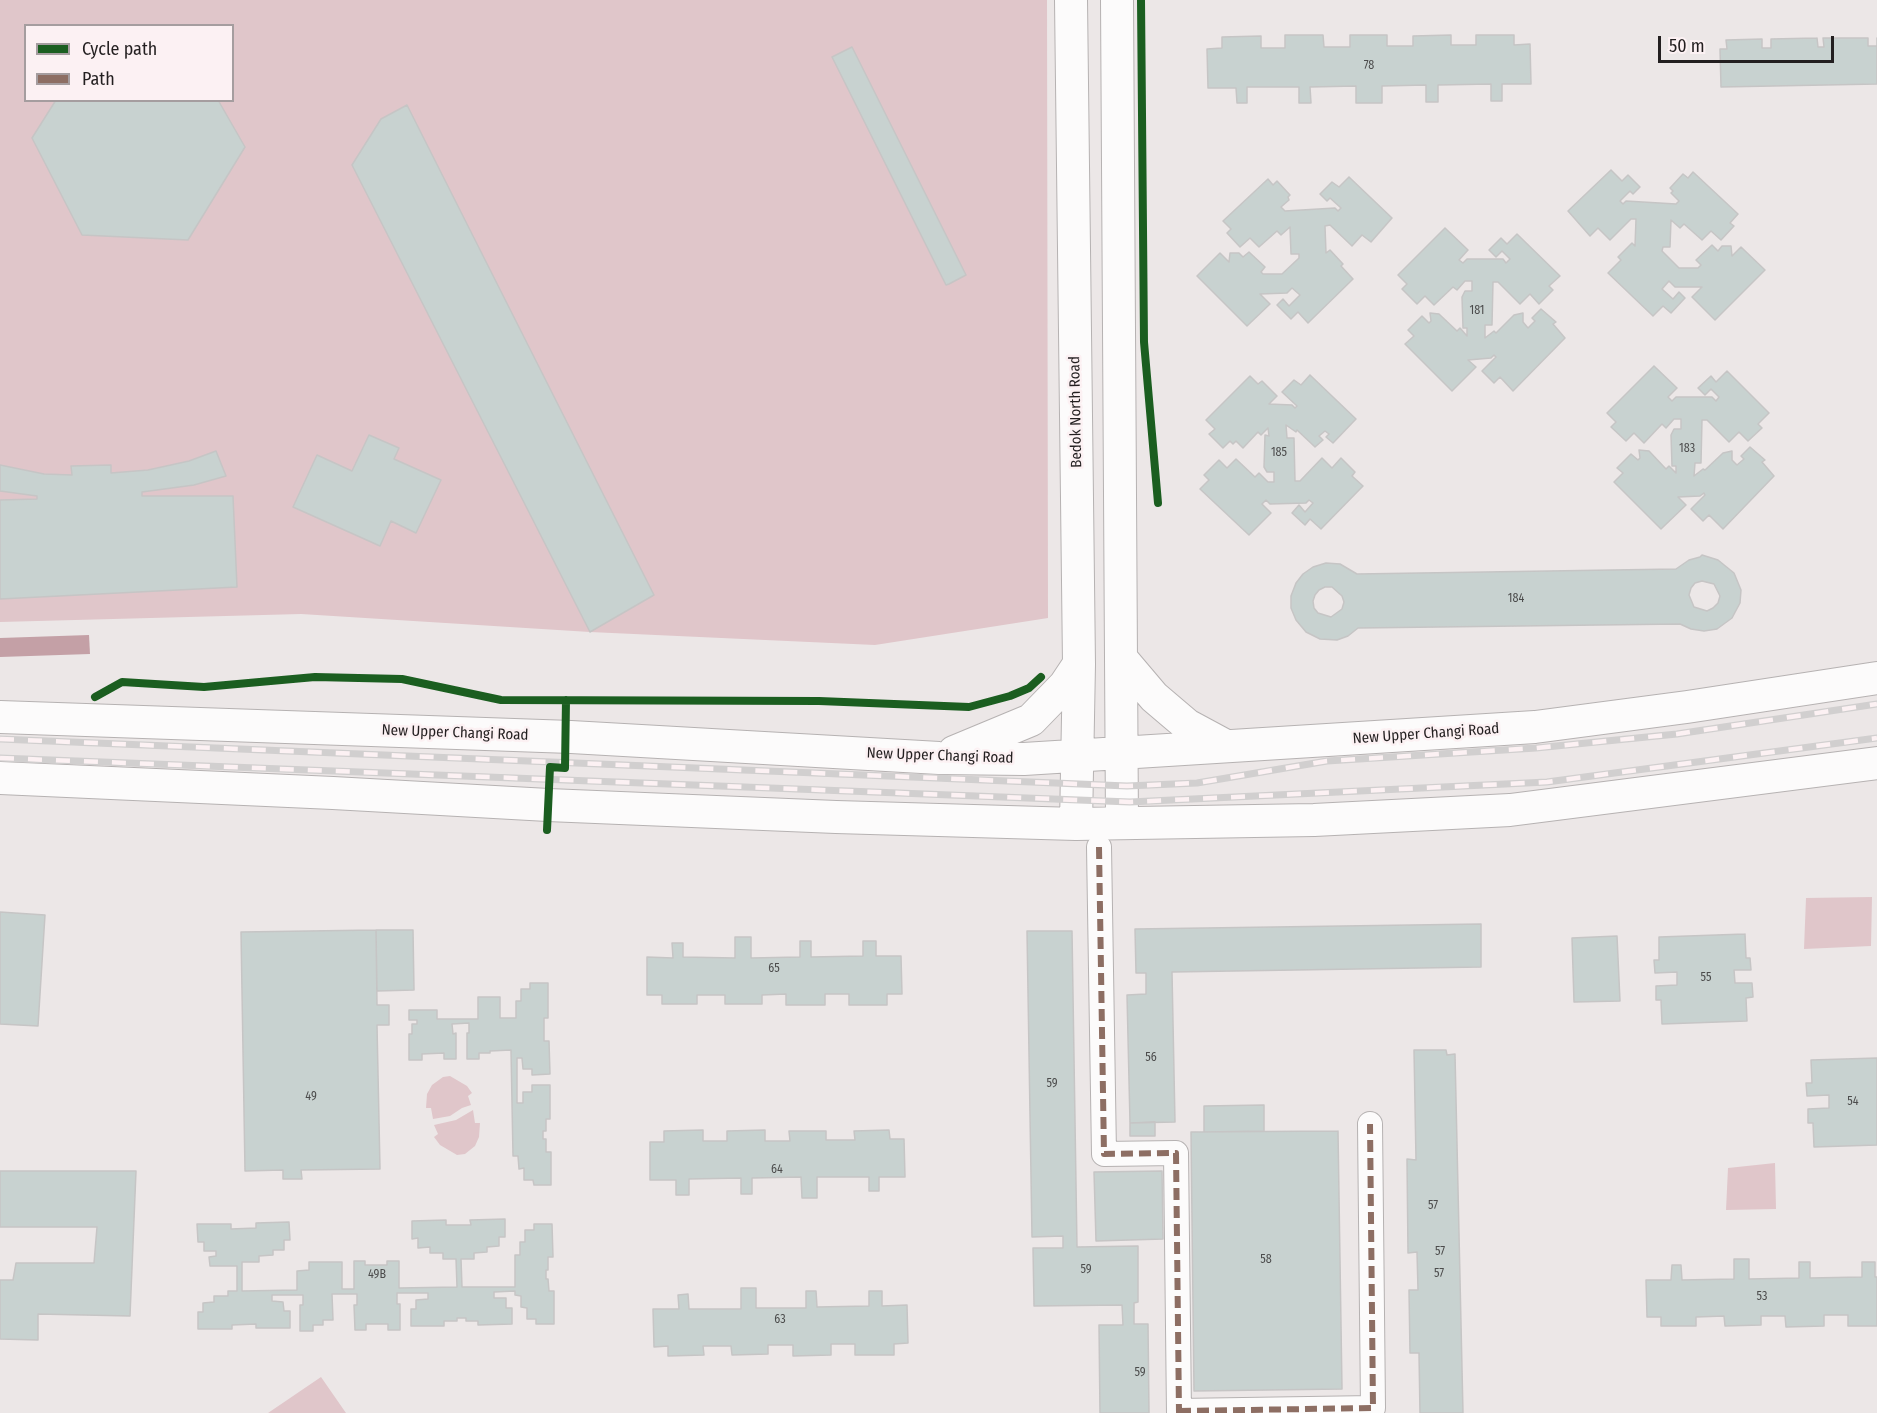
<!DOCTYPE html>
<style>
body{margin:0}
#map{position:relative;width:1877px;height:1413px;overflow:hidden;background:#ece7e7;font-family:"Fira Sans Condensed",sans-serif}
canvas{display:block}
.legend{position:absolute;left:24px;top:24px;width:210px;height:78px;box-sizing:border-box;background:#fcf1f3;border:2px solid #a59d9f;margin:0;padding:8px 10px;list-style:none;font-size:18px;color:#231f20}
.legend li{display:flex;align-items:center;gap:12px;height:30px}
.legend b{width:30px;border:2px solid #a59d9f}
.scale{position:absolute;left:1658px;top:36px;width:176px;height:27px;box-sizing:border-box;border:3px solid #231f20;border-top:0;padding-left:8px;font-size:18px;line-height:21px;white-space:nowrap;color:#231f20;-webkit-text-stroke:4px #fcf1f3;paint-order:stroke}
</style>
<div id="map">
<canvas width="1877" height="1413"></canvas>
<ul class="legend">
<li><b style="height:8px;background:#1b5e20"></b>Cycle path</li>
<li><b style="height:8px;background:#8d6e63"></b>Path</li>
</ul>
<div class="scale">50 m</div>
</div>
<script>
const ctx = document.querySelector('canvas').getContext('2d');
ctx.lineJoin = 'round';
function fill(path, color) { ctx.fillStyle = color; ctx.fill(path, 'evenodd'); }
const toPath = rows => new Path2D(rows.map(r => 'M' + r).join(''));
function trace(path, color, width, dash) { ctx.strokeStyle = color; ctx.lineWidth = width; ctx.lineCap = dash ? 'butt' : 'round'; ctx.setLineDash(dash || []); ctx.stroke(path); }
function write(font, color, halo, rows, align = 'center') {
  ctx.font = font + ' "Fira Sans Condensed",sans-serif'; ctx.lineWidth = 5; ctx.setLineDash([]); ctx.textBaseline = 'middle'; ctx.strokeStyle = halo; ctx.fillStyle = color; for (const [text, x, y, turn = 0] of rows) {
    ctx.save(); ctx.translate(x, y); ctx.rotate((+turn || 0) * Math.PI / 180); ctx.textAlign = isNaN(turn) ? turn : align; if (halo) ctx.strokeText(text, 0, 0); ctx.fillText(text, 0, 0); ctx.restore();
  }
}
fill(toPath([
 [0,0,1047,0,1048,618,875,645,590,632,301,614,0,622],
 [26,26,232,26,232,100,26,100],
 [1872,897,1871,946,1804,949,1806,898],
 [450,1076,467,1086,472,1093,468,1096,471,1105,462,1108,450,1116,433,1119,431,1108,426,1108,427,1094,432,1085,443,1077],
 [473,1110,475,1123,480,1123,479,1137,475,1146,465,1154,457,1155,440,1145,434,1137,438,1134,434,1125,456,1120],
 [1775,1163,1776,1209,1726,1210,1728,1168],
 [321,1377,346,1413,268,1413]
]), '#e0c6ca');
fill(toPath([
 [89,635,90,654,0,657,0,638]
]), '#c4a0a6');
const building = toPath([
 [1285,35,1323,35,1324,47,1350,47,1350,35,1387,35,1387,46,1413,46,1413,36,1451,35,1451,45,1476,45,1476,35,1514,35,1514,45,1530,44,1531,84,1502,84,1502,101,1491,101,1491,84,1438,85,1438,102,1426,102,1426,85,1382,86,1382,103,1356,103,1356,86,1310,87,1311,103,1299,103,1299,87,1247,87,1247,103,1237,103,1236,88,1208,88,1207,49,1222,48,1222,37,1261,36,1261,48,1285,48,1285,35],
 [1817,38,1818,47,1824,47,1823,38,1868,38,1868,46,1877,46,1877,38,1877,84,1721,87,1720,49,1727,49,1726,40,1762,39,1762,48,1771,48,1771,39,1817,38],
 [852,47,966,275,949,284,946,285,832,57,852,47],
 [56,100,218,100,245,147,188,240,82,235,32,138,56,100],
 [407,105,654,595,590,632,352,165,381,119,407,105],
 [1611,170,1622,181,1628,175,1640,187,1633,194,1630,191,1620,201,1623,204,1626,201,1676,204,1679,201,1671,193,1673,191,1670,188,1683,174,1688,178,1693,172,1738,214,1730,223,1734,226,1721,240,1711,231,1702,240,1684,224,1680,228,1671,220,1670,247,1663,247,1662,251,1679,268,1698,268,1701,265,1696,260,1712,245,1718,251,1722,246,1731,246,1732,256,1741,247,1765,270,1715,320,1692,297,1702,287,1675,287,1669,281,1662,289,1673,299,1679,292,1685,298,1671,313,1663,306,1653,316,1608,273,1621,260,1618,257,1632,243,1635,246,1636,219,1631,219,1610,240,1598,228,1590,236,1568,211,1611,170],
 [1349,177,1392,218,1371,242,1362,235,1352,246,1330,225,1325,226,1326,253,1330,250,1343,264,1341,266,1353,279,1308,323,1298,312,1291,319,1277,305,1283,299,1289,306,1300,295,1292,288,1287,293,1260,294,1270,304,1247,326,1197,276,1220,253,1229,262,1230,253,1239,253,1243,257,1249,252,1265,267,1261,272,1263,274,1282,274,1299,258,1299,254,1291,254,1290,227,1281,235,1277,231,1259,247,1250,238,1240,247,1227,233,1231,229,1223,221,1268,179,1273,185,1277,181,1290,195,1288,197,1289,200,1281,207,1285,211,1335,208,1338,211,1341,208,1330,198,1327,201,1320,194,1332,182,1339,187,1349,177],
 [1445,228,1468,250,1459,260,1463,263,1467,259,1503,259,1506,263,1510,259,1502,251,1496,257,1489,250,1501,238,1507,244,1517,234,1560,276,1549,286,1553,290,1539,304,1530,294,1520,304,1498,282,1493,282,1492,325,1485,325,1485,338,1494,331,1496,333,1514,315,1523,313,1523,322,1528,328,1535,321,1532,318,1541,309,1556,322,1553,324,1565,338,1513,391,1500,377,1494,383,1482,371,1496,357,1494,355,1491,358,1468,360,1476,367,1452,391,1405,344,1414,336,1408,330,1422,316,1429,323,1431,321,1430,313,1439,314,1457,331,1460,328,1467,336,1467,328,1463,328,1462,297,1465,291,1472,291,1472,281,1465,281,1457,290,1453,287,1434,305,1425,296,1417,304,1402,289,1407,284,1398,275,1445,228],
 [1654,366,1677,388,1668,397,1672,401,1676,397,1712,397,1716,401,1719,397,1711,389,1705,395,1698,388,1711,376,1716,382,1727,371,1769,413,1758,424,1762,428,1748,441,1739,432,1729,442,1707,420,1702,420,1701,463,1695,463,1694,476,1703,469,1705,470,1723,453,1732,451,1732,460,1737,465,1744,459,1741,456,1750,447,1765,460,1762,462,1774,476,1723,529,1709,515,1703,521,1691,509,1705,495,1704,493,1700,496,1678,497,1686,505,1661,529,1614,482,1623,473,1617,468,1631,454,1638,460,1640,458,1639,450,1649,451,1666,469,1669,466,1676,473,1676,466,1672,466,1671,435,1674,429,1681,429,1681,419,1674,419,1666,428,1662,424,1644,443,1634,433,1626,441,1611,427,1616,422,1607,413,1654,366],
 [1310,375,1356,419,1333,443,1326,437,1329,434,1325,431,1319,436,1323,440,1315,447,1297,430,1296,432,1286,425,1287,438,1294,438,1295,481,1300,481,1322,458,1332,468,1341,458,1355,472,1352,476,1363,486,1321,529,1310,519,1305,525,1292,513,1299,505,1305,512,1313,503,1309,500,1306,503,1270,504,1266,500,1262,504,1271,513,1249,535,1200,489,1209,480,1204,475,1219,460,1227,468,1236,459,1255,477,1259,473,1268,482,1274,482,1274,472,1267,472,1264,467,1265,435,1269,436,1268,428,1261,435,1258,432,1243,448,1236,441,1233,444,1230,441,1223,448,1209,434,1215,429,1206,420,1250,376,1258,384,1262,381,1277,396,1269,404,1292,405,1295,408,1297,406,1282,392,1294,380,1301,385,1310,375],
 [369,435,399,448,394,459,441,480,416,533,391,521,380,546,293,507,317,455,352,471,369,435],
 [216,451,226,476,194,485,142,492,142,496,233,496,237,587,0,599,0,500,37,499,37,496,0,491,0,465,44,474,72,475,71,466,111,465,111,473,148,470,189,461,216,451],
 [1702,555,1718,560,1734,573,1741,590,1740,603,1732,618,1717,629,1704,631,1691,629,1680,624,1358,628,1348,636,1337,640,1320,639,1306,632,1296,620,1291,608,1291,596,1296,583,1303,574,1313,567,1326,563,1340,564,1357,574,1676,569,1689,560,1700,557,1702,555],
 [1702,581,1714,584,1720,596,1718,603,1713,608,1707,611,1694,607,1689,595,1691,588,1695,583,1702,581],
 [1325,587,1332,587,1342,596,1344,602,1342,609,1331,617,1318,613,1314,608,1313,601,1315,595,1319,590,1325,587],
 [0,912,45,915,38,1026,0,1024,0,912],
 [1481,924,1481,967,1172,972,1175,1122,1130,1123,1127,995,1146,994,1146,973,1136,973,1135,929,1481,924],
 [376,930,413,930,414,990,377,991,376,930],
 [376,930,377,1005,389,1005,389,1025,377,1025,380,1169,301,1170,302,1179,283,1179,283,1170,245,1171,241,932,376,930],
 [1027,931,1072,931,1077,1247,1138,1246,1138,1302,1134,1303,1134,1324,1148,1324,1149,1413,1100,1413,1099,1325,1123,1325,1122,1305,1034,1306,1033,1248,1063,1248,1063,1236,1032,1237,1027,931],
 [1745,934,1746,958,1750,958,1751,970,1734,970,1735,983,1752,983,1753,997,1746,998,1747,1021,1662,1024,1661,1000,1656,1000,1656,986,1677,985,1677,972,1655,973,1654,960,1659,960,1659,937,1745,934],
 [1617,936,1620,1001,1574,1002,1572,938,1617,936],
 [735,937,751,937,751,958,800,957,800,941,811,941,811,957,863,956,863,941,876,941,876,956,901,956,902,994,887,994,887,1005,849,1005,849,994,825,994,825,1005,786,1005,786,994,762,995,762,1004,725,1004,725,995,697,995,697,1004,662,1004,662,995,647,995,647,957,673,958,672,943,683,943,683,957,735,958,735,937],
 [530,983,548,983,548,1018,544,1018,544,1041,549,1041,550,1074,532,1075,532,1069,523,1069,522,1058,517,1058,517,1103,523,1103,523,1092,532,1092,532,1085,550,1085,550,1119,546,1119,546,1131,543,1131,543,1139,546,1139,546,1152,551,1152,551,1185,534,1185,533,1180,524,1180,524,1168,519,1169,518,1156,513,1156,511,1050,490,1051,490,1053,479,1053,479,1059,467,1059,467,1033,469,1033,469,1023,452,1024,453,1034,456,1033,456,1059,444,1059,444,1053,422,1054,422,1060,409,1060,409,1034,412,1034,412,1024,417,1024,417,1020,409,1020,409,1010,437,1010,437,1019,478,1019,478,997,500,997,500,1018,516,1018,516,1001,521,1001,521,989,530,989,530,983],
 [1414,1050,1446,1050,1447,1055,1455,1054,1463,1413,1420,1413,1419,1353,1410,1353,1409,1290,1418,1290,1417,1252,1408,1253,1407,1159,1416,1160,1414,1050],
 [1877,1058,1877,1145,1814,1147,1813,1123,1808,1123,1808,1109,1829,1108,1829,1095,1807,1096,1806,1083,1812,1083,1811,1060,1877,1058],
 [1264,1105,1264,1131,1204,1132,1204,1106,1264,1105],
 [1155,1122,1155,1136,1130,1136,1130,1123,1155,1122],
 [703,1130,703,1141,727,1141,727,1131,765,1130,765,1141,790,1141,789,1131,826,1131,826,1140,855,1140,854,1131,889,1130,890,1139,904,1139,905,1177,879,1177,879,1191,869,1191,869,1177,817,1177,817,1198,802,1198,801,1177,752,1178,752,1194,741,1194,741,1178,689,1179,689,1195,676,1195,676,1180,650,1180,650,1142,664,1142,664,1131,703,1130],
 [1338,1131,1342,1389,1194,1391,1191,1132,1338,1131],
 [0,1171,136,1171,130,1316,38,1314,38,1340,0,1339,0,1280,13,1280,16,1263,94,1263,97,1227,0,1227,0,1171],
 [1162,1171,1163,1239,1096,1241,1094,1172,1162,1171],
 [505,1219,505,1237,499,1237,499,1246,487,1247,487,1252,474,1253,474,1259,461,1259,462,1287,515,1287,515,1255,520,1255,520,1242,525,1242,525,1230,534,1230,534,1224,552,1224,553,1257,548,1257,548,1270,546,1270,546,1279,548,1279,549,1291,554,1291,554,1324,536,1324,536,1319,527,1319,527,1308,521,1307,521,1296,515,1295,515,1291,494,1292,494,1298,506,1298,506,1308,512,1308,512,1324,478,1325,478,1321,466,1321,466,1318,457,1318,457,1321,444,1321,444,1326,411,1326,411,1309,416,1309,416,1300,428,1299,428,1293,397,1293,397,1304,400,1304,400,1330,388,1330,388,1324,366,1324,366,1330,355,1330,354,1305,357,1305,357,1294,332,1294,333,1320,323,1320,323,1325,313,1325,313,1331,300,1331,300,1305,303,1305,303,1295,272,1295,272,1301,283,1302,284,1311,290,1311,290,1328,256,1328,256,1324,232,1325,232,1329,198,1329,198,1312,203,1312,203,1303,214,1302,214,1296,228,1296,228,1291,237,1291,237,1266,210,1266,209,1257,216,1256,216,1251,204,1251,204,1242,198,1242,197,1224,231,1224,231,1229,256,1228,256,1223,289,1222,290,1240,284,1240,284,1250,273,1250,273,1255,259,1256,259,1262,242,1262,242,1291,297,1290,297,1271,309,1270,309,1262,342,1262,342,1289,354,1289,354,1261,365,1261,365,1265,387,1265,387,1261,399,1261,399,1288,457,1287,456,1259,443,1259,443,1253,430,1253,430,1247,418,1248,418,1238,412,1239,412,1221,446,1220,446,1225,471,1225,470,1220,505,1219],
 [1734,1259,1749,1259,1749,1279,1799,1278,1799,1262,1810,1262,1810,1278,1862,1277,1862,1262,1875,1262,1875,1277,1877,1277,1877,1326,1848,1326,1848,1315,1824,1315,1824,1326,1786,1327,1785,1316,1761,1316,1761,1325,1725,1326,1724,1316,1696,1317,1696,1326,1661,1326,1661,1317,1647,1317,1646,1280,1671,1280,1672,1265,1681,1265,1682,1280,1734,1279,1734,1259],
 [741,1288,756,1288,756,1308,806,1308,806,1291,816,1291,817,1307,869,1306,869,1291,882,1291,882,1306,907,1305,908,1343,894,1344,894,1355,855,1355,855,1344,831,1344,831,1355,793,1356,793,1345,768,1345,768,1354,732,1355,731,1346,703,1346,704,1355,668,1356,668,1346,654,1347,653,1309,679,1309,678,1295,688,1294,689,1309,741,1309,741,1288]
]);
fill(building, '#c8d2d0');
trace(building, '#c6c5c5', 1.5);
const minor = toPath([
 [1099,847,1104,1154,1176,1153,1179,1413],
 [1179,1411,1373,1408,1370,1124]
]);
const major = toPath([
 [1071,0,1079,664,1076,824],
 [1117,0,1122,823],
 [1121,658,1154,697,1174,714,1187,725,1226,746],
 [0,717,571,737,939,758,1024,759,1535,727,1687,707,1877,678],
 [954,752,1031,720,1065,685,1079,664],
 [0,778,333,793,548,805,836,817,1076,824,1314,820,1510,810,1877,763]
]);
trace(minor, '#b6b2b2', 26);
trace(major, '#b6b2b2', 34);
trace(minor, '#fcfbfb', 24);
trace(major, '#fcfbfb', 32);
const rail = toPath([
 [0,739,1127,786,1197,783,1327,761,1536,748,1677,734,1877,704],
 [0,758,1130,802,1547,782,1877,738]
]);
trace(rail, '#d1cfcf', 7);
trace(rail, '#fcf1f3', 4.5, [14]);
trace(toPath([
 [1099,847,1104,1154,1176,1153,1179,1413],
 [1179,1411,1373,1408,1370,1124]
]), '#8d6e63', 6, [12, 6]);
trace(toPath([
 [1141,0,1144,342,1158,503],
 [95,697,122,682,204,687,315,677,402,679,501,700,819,701,969,707,1010,696,1029,688,1041,677],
 [547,830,550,767,565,768,566,700]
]), '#1b5e20', 8);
write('12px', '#4c4c4c', null, [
 ["78",1369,66],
 ["181",1477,311],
 ["183",1687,449],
 ["185",1279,453],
 ["184",1516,599],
 ["65",774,969],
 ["55",1706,978],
 ["56",1151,1058],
 ["59",1052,1084],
 ["49",311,1097],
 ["54",1853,1102],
 ["64",777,1170],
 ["57",1433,1206],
 ["57",1440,1252],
 ["58",1266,1260],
 ["59",1086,1270],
 ["57",1439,1274],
 ["49B",377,1275],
 ["53",1762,1297],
 ["63",780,1320],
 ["59",1140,1373]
]);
write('15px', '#231f20', '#fcf1f3', [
 ["Bedok North Road",1076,412,-91],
 ["New Upper Changi Road",455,733,2],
 ["New Upper Changi Road",1426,734,-4],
 ["New Upper Changi Road",940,756,2]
]);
</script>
